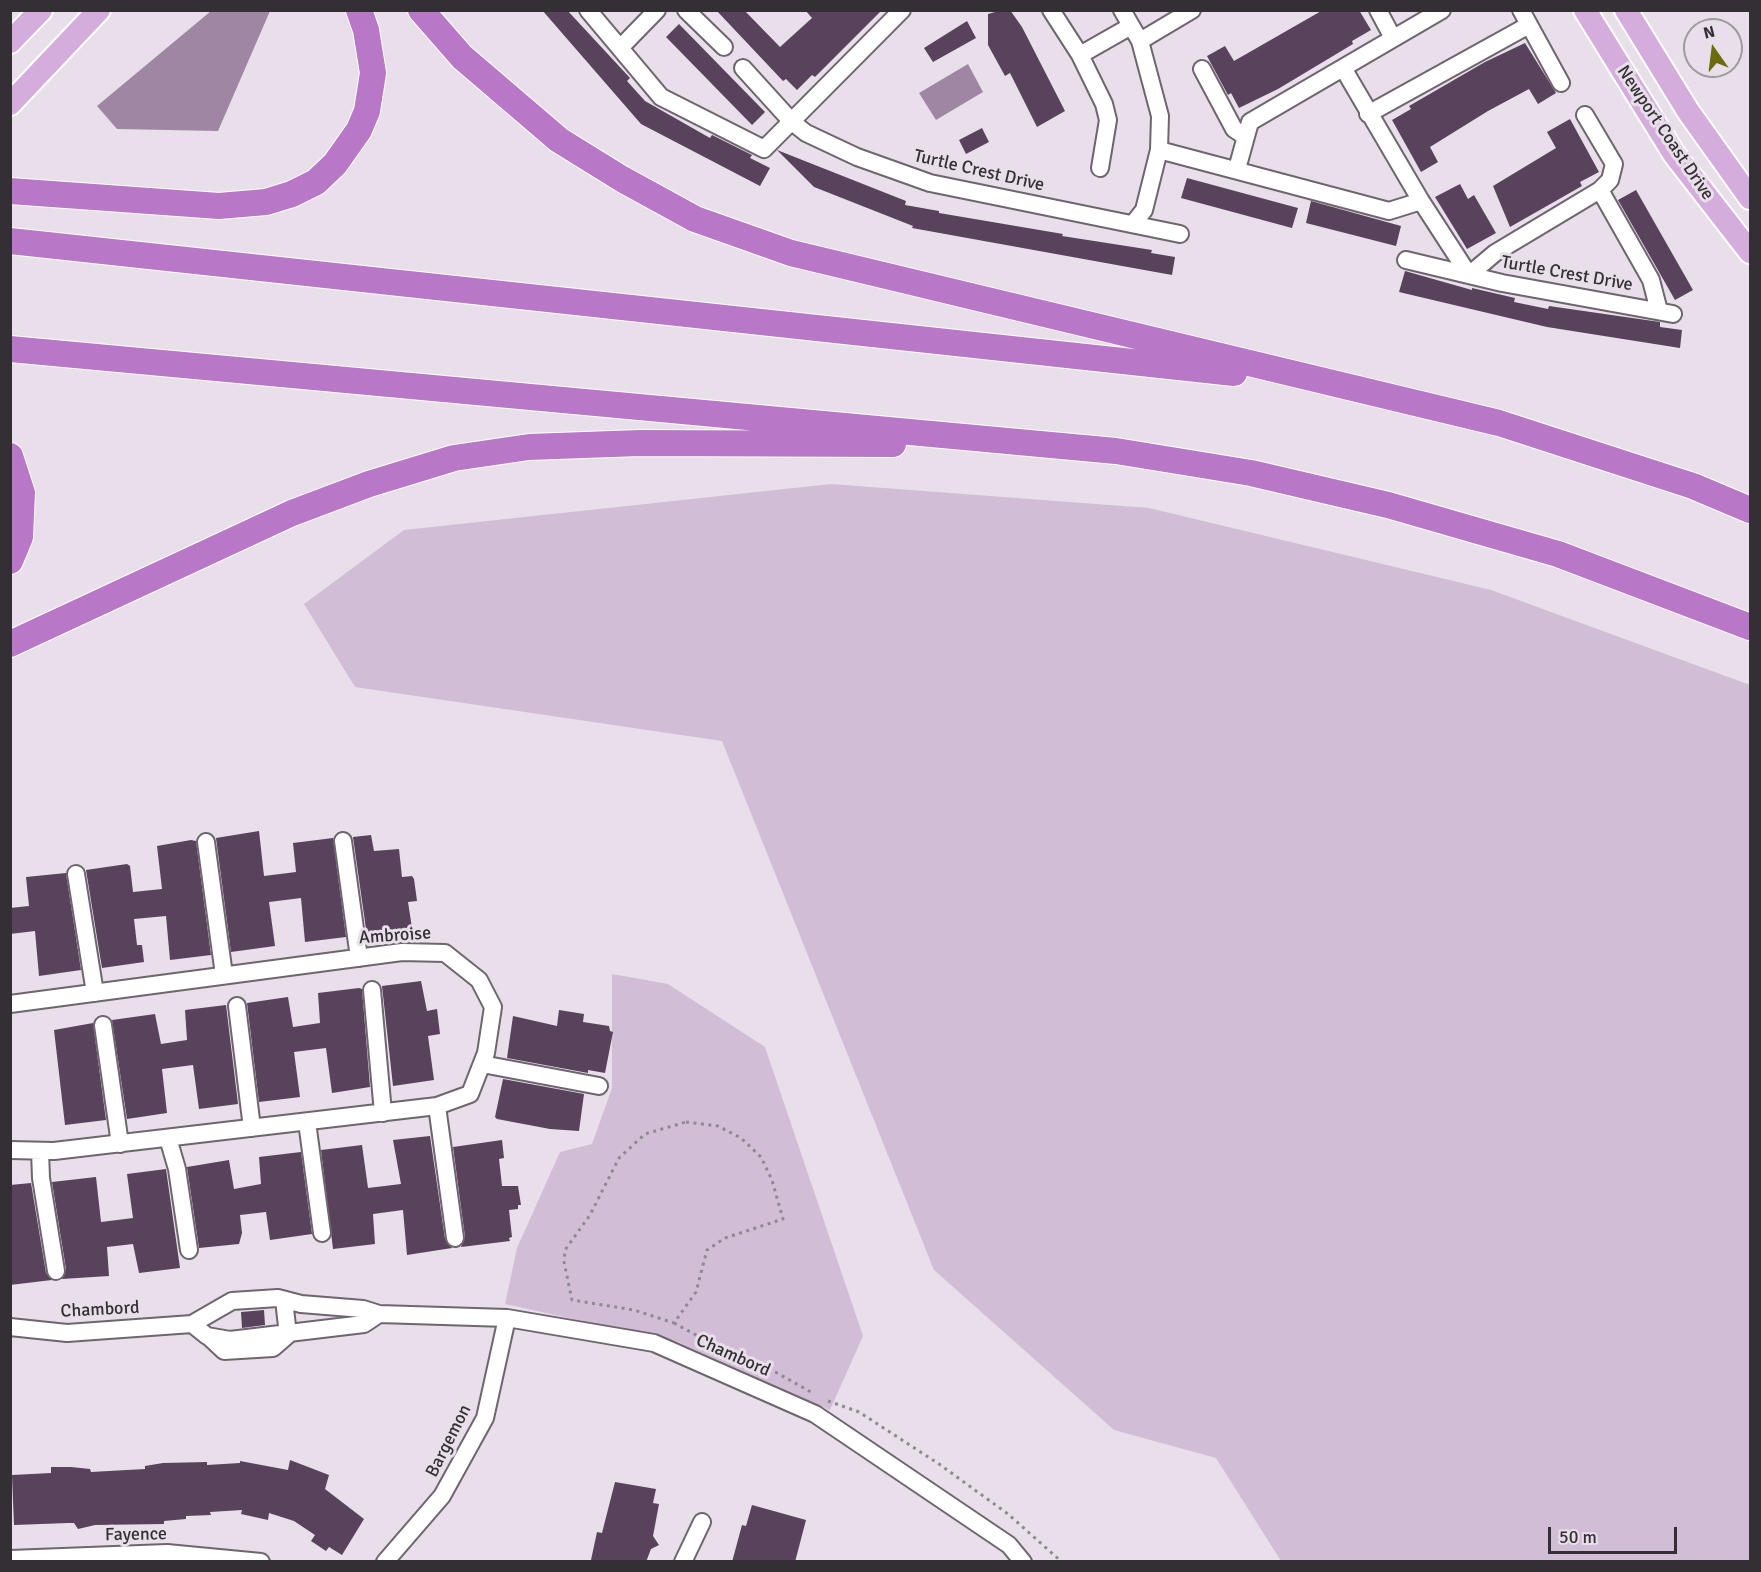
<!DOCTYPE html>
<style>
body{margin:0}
#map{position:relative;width:1761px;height:1572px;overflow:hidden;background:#e8dfea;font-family:Signika,sans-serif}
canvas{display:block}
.frame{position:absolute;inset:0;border:12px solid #332f34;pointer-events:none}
.north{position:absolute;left:1683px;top:18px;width:60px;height:60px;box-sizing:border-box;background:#e8dfea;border:2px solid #a099a1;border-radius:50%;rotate:346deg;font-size:16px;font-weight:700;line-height:24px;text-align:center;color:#332f34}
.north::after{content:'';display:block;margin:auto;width:21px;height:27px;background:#6b6c0c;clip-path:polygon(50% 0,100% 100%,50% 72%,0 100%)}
.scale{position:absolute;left:1548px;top:1527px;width:129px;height:27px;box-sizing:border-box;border:3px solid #332f34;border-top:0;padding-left:8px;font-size:18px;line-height:21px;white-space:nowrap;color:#332f34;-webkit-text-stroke:4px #e8dfea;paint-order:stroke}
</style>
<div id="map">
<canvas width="1761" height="1572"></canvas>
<div class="frame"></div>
<div class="north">N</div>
<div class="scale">50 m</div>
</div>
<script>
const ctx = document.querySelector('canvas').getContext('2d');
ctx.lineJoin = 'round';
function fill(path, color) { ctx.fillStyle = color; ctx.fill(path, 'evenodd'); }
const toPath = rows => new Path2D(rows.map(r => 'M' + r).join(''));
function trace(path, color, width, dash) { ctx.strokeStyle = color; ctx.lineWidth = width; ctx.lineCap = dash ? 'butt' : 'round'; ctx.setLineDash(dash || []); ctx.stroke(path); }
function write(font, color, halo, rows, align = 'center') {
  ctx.font = font + ' Signika,sans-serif'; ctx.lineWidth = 6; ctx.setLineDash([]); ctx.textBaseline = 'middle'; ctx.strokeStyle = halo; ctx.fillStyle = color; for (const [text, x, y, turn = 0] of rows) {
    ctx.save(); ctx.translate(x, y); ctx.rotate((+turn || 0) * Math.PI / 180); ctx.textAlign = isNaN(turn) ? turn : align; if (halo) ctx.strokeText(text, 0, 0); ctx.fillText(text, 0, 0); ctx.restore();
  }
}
fill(toPath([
 [831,484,1149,508,1491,590,1750,685,1750,1561,1281,1561,1216,1458,1114,1430,934,1270,722,741,355,687,304,604,404,530],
 [612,974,668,984,765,1047,863,1336,830,1410,678,1342,505,1304,517,1248,560,1152,592,1144,612,1088]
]), '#d2bdd6');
fill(toPath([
 [211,11,270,11,218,131,117,129,97,106],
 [968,64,983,92,936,120,919,93]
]), '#9f87a4');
fill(toPath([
 [542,10,567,10,630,78,627,81,645,101,710,138,712,135,752,155,750,158,770,168,760,186,641,124],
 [716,10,744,10,780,47,812,18,805,10,882,10,815,77,812,75,797,90,786,79,783,81],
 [1002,10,1010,10,1022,27,1065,111,1037,127,1010,73,1005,76,988,45,988,14],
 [1323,10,1359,10,1371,30,1352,41,1353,44,1278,89,1239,108,1231,93,1228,95,1207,56,1225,46,1234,61],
 [967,21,976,38,933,62,924,48],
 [679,24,765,112,752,125,666,37],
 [1525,43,1556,93,1538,104,1529,89,1488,111,1430,147,1438,162,1421,172,1392,120,1411,109,1409,106,1485,62],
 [1570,119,1599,172,1580,182,1582,186,1510,227,1493,186,1556,148,1547,132],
 [982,128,989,142,966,154,959,140],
 [777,150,906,201,905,205,939,211,939,213,1063,234,1062,236,1152,250,1151,253,1175,257,1172,275,912,228,913,226,814,187],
 [1187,178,1298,208,1292,228,1181,198],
 [1460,184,1468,199,1474,195,1496,233,1467,249,1435,197],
 [1636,190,1693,290,1675,300,1618,200],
 [1311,201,1401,226,1396,246,1306,223],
 [1405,271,1472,290,1472,288,1515,298,1514,302,1548,309,1549,306,1660,322,1660,327,1682,330,1680,348,1547,327,1399,292],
 [259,831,264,876,296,872,293,843,333,838,346,937,305,942,301,898,269,902,275,946,231,952,216,838],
 [371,835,374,851,399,849,402,877,412,876,414,879,417,901,408,902,412,928,367,936,353,837],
 [191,840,196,841,211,955,170,960,166,916,134,919,137,945,142,945,144,962,102,968,86,870,127,864,130,866,133,892,162,889,157,846],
 [66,873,81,970,39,976,35,931,10,934,10,908,29,906,26,877],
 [421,981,427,1011,437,1009,440,1034,428,1036,434,1080,393,1086,382,986],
 [359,988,362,989,370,1087,332,1093,326,1048,294,1052,300,1097,259,1102,247,1003,288,997,293,1027,320,1023,318,993],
 [226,1005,238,1104,199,1109,193,1065,162,1069,167,1113,127,1119,112,1020,155,1014,161,1044,187,1040,185,1010],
 [559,1010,584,1014,583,1022,609,1026,610,1031,613,1032,605,1073,588,1070,588,1073,507,1058,513,1016,557,1026],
 [93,1023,106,1120,65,1125,54,1030],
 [503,1079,584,1094,579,1131,550,1129,497,1119,495,1117],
 [430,1136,445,1239,452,1248,407,1255,403,1210,373,1214,375,1244,333,1249,321,1150,362,1145,368,1188,401,1184,393,1140],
 [502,1140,504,1158,499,1159,502,1186,518,1186,521,1205,518,1205,518,1209,509,1210,512,1237,509,1238,510,1241,461,1247,465,1237,453,1147],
 [301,1152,312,1234,270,1240,266,1212,240,1215,242,1233,239,1244,199,1248,187,1167,229,1160,234,1189,261,1184,259,1157],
 [166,1169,180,1268,139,1273,133,1244,107,1247,109,1276,62,1279,66,1269,52,1182,96,1177,101,1222,133,1218,127,1174],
 [31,1183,46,1273,52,1280,10,1285,10,1185],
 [264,1310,265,1325,242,1328,241,1312],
 [290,1460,329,1475,325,1489,364,1519,342,1555,329,1547,326,1551,311,1541,315,1535,294,1521,269,1513,268,1520,241,1514,242,1510,210,1512,211,1515,186,1516,186,1519,164,1521,164,1524,95,1525,78,1529,74,1523,68,1523,14,1525,12,1475,51,1473,51,1467,71,1467,90,1469,91,1472,145,1469,145,1466,163,1463,207,1462,207,1465,240,1463,240,1461,288,1470],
 [615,1482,656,1489,653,1503,659,1504,653,1536,659,1545,651,1549,646,1562,591,1560,597,1532,602,1533],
 [752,1505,806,1520,795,1562,732,1562,742,1525,746,1526]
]), '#58425c');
const minor = toPath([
 [588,10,661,97,764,149,902,10],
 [686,10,724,47],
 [1051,10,1080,55],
 [1122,10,1140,41,1160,116,1159,150,1144,210,1133,224],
 [1378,10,1393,38],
 [1521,10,1561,83],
 [1140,41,1192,10],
 [620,48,657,10],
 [743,68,792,122,806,133,857,157,930,183,1180,234],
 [1343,68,1421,201,1469,275,1495,253,1600,190,1610,180,1614,164,1585,115],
 [1202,69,1234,129,1246,137],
 [1368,114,1529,25],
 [1159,150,1389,211,1421,201],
 [1100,168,1108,120,1104,104,1080,55,1131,26],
 [1237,169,1250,122,1442,10],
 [1600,190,1651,280,1659,311],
 [1406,260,1502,283,1673,314],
 [343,841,359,958],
 [206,842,224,975],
 [76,874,95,993],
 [372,990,383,1113],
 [10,1004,402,952,445,953,479,980,493,1007,486,1053,470,1094,437,1106,54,1151,10,1150],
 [237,1006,252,1128],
 [103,1025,120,1144],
 [482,1064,599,1086],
 [437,1106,455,1238],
 [307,1122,322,1233],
 [168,1138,177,1169,189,1250],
 [40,1151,41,1178,56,1271],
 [192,1324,207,1336,230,1340,364,1324,379,1314],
 [10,1327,67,1333,192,1324,232,1301,278,1298,301,1304,363,1309,379,1314,507,1318,654,1343,815,1414,1009,1545,1023,1562],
 [208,1336,224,1351,273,1348,288,1335,284,1300],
 [10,1559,167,1553,261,1562],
 [385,1562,442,1496,485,1418,507,1318],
 [683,1562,702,1522]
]);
const major = toPath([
 [1585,10,1674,154,1750,252],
 [1626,10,1688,111,1750,198],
 [10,42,41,10],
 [10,104,99,10]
]);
const highway = toPath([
 [421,10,462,57,559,140,622,179,695,219,791,253,1499,423,1693,486,1750,510],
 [10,191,219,206,266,202,292,194,316,182,335,164,359,130,367,111,373,73,366,30,359,10],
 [10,241,1234,373],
 [10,349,1116,451,1251,473,1388,505,1558,554,1750,627],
 [10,456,22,493,20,537,10,561],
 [10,644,292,513,369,484,454,458,529,447,640,443,893,444]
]);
trace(minor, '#6e656f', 20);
trace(major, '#fff', 26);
trace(highway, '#fff', 28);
trace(toPath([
 [686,1122,718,1126,741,1138,761,1157,772,1180,783,1219,725,1238,707,1250,696,1292,674,1323,634,1310,572,1300,564,1262,565,1250,590,1215,619,1158,645,1134,686,1122],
 [674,1323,696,1335,752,1359,811,1392],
 [828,1401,859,1412,939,1464,1008,1514,1062,1562]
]), '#8f8991', 3, [3, 4.5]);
trace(minor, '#fff', 16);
trace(major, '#d5addd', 22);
trace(highway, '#b977c7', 26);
write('18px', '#332f34', '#e8dfea', [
 ["Newport Coast Drive",1665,133,56],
 ["Turtle Crest Drive",979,171,13],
 ["Turtle Crest Drive",1567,274,10],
 ["Ambroise",395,936,-4],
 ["Chambord",100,1310,-3],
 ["Chambord",733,1356,24],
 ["Bargemon",449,1441,-63],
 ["Fayence",136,1535,-1]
]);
</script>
